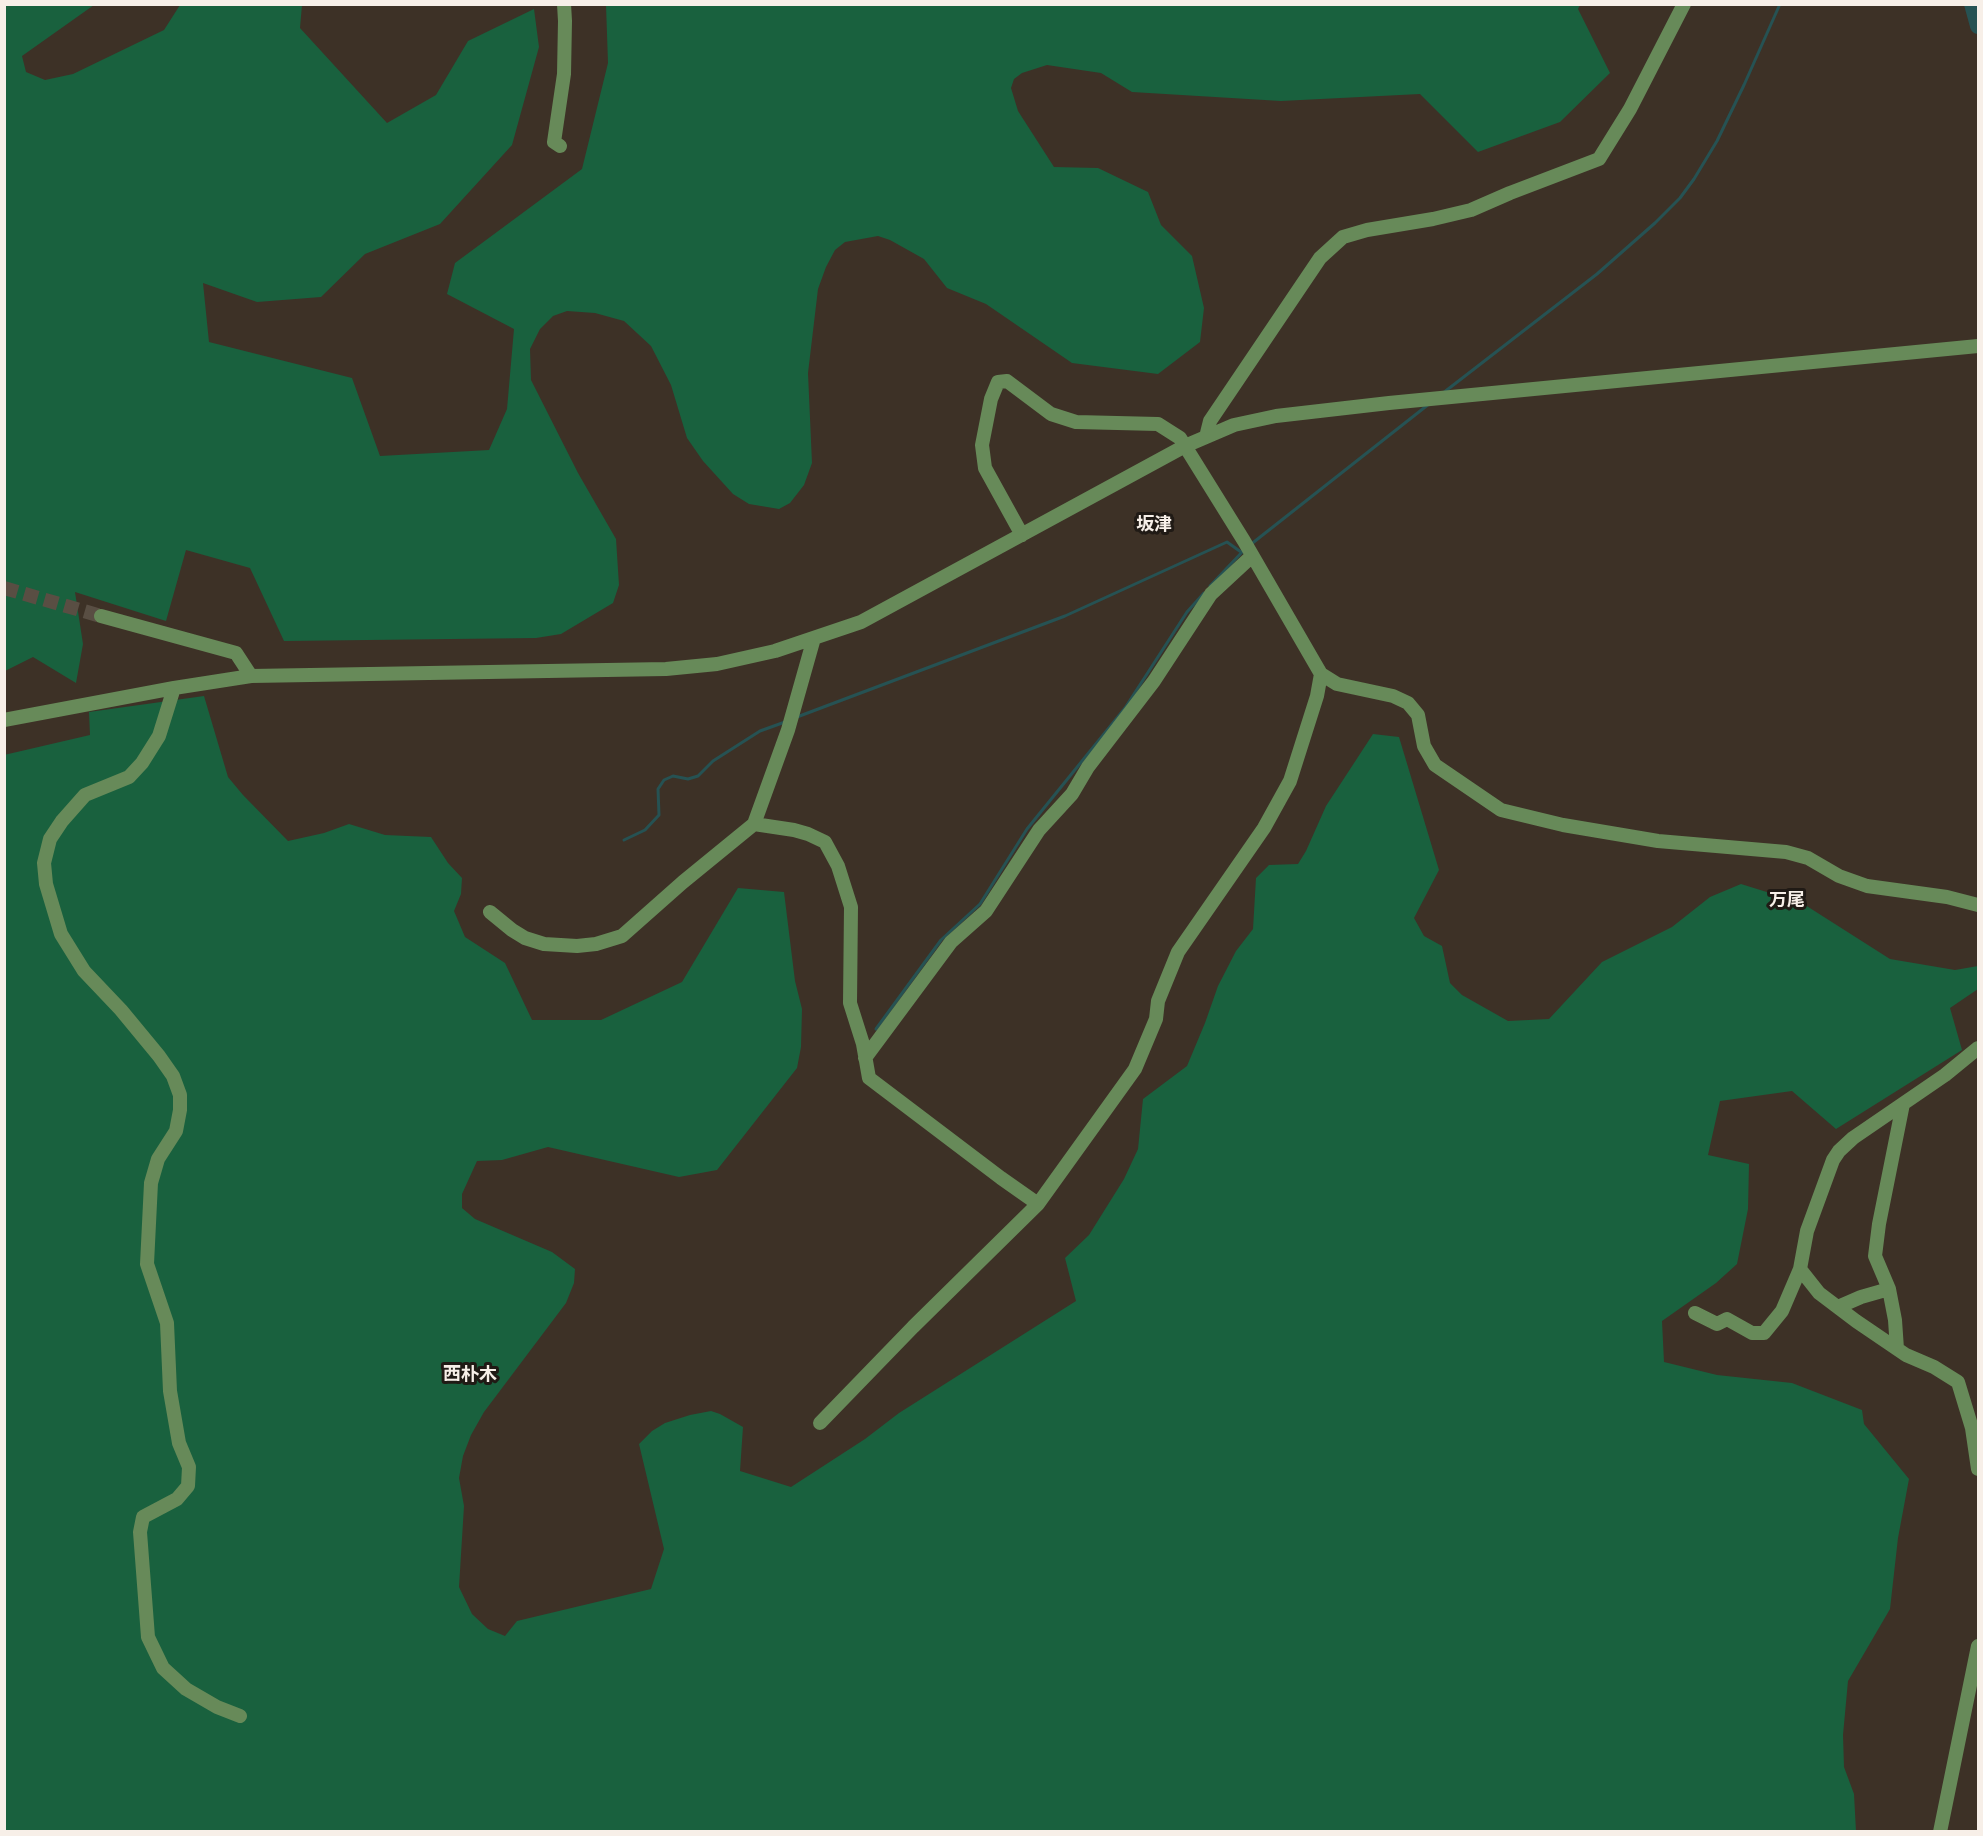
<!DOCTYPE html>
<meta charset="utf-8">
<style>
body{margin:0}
#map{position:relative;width:1983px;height:1836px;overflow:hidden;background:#3d3126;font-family:"IBM Plex Serif",serif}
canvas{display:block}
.frame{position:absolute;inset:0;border:6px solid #f7efe8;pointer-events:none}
</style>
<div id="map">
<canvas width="1983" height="1836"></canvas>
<div class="frame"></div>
</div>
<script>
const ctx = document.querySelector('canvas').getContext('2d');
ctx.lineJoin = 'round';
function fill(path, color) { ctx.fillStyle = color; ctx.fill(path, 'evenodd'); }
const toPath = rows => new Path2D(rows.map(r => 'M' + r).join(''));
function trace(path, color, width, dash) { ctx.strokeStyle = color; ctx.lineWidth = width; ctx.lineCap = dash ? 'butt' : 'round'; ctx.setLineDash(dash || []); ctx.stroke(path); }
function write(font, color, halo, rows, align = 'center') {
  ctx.font = font + ' "IBM Plex Serif","Noto Sans JP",serif'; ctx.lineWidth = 6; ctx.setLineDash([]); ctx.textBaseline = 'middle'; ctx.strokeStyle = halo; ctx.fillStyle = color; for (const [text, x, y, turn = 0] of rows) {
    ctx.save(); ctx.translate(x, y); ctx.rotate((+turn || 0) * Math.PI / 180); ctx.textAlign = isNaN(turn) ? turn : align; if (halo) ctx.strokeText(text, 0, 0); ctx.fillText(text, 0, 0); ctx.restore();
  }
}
fill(toPath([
 [5,4,94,5,22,56,26,72,45,80,73,74,164,30,180,5,302,5,300,28,387,123,436,95,468,41,534,9,539,47,512,145,440,224,365,254,321,297,257,302,203,283,209,342,352,378,380,456,489,450,507,409,514,329,447,294,455,263,582,169,608,63,606,5,1580,5,1578,9,1610,73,1560,122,1478,152,1420,94,1281,101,1132,92,1101,73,1047,65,1022,73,1014,79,1011,88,1018,111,1054,167,1098,168,1148,192,1161,225,1192,256,1204,308,1200,342,1158,374,1072,363,986,304,947,288,924,259,890,240,878,236,845,242,835,250,826,267,818,289,808,373,812,463,804,485,790,503,779,509,749,504,733,494,703,461,687,438,671,385,651,346,624,321,595,313,567,311,553,316,540,329,530,349,531,380,578,473,616,539,619,585,613,603,561,634,536,638,284,641,250,568,186,550,166,621,75,592,83,644,76,683,33,657,5,671],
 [204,696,228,777,243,795,288,841,324,833,349,824,385,835,431,837,448,863,462,878,461,894,454,911,465,937,505,963,532,1020,601,1020,682,982,738,888,784,892,795,981,802,1009,801,1047,797,1068,717,1170,679,1177,548,1147,502,1160,477,1161,462,1194,462,1208,475,1219,552,1252,575,1269,574,1283,566,1303,484,1412,471,1435,463,1456,459,1478,464,1506,459,1587,472,1614,488,1629,505,1636,517,1621,651,1589,664,1549,639,1444,652,1431,665,1423,690,1415,711,1411,720,1414,743,1427,740,1471,791,1487,865,1439,899,1413,1076,1301,1065,1258,1089,1235,1124,1179,1138,1149,1143,1099,1187,1066,1205,1023,1218,986,1236,951,1253,929,1256,878,1269,865,1298,864,1306,851,1326,806,1373,734,1399,737,1439,870,1414,918,1424,936,1442,946,1450,983,1462,995,1508,1021,1549,1019,1602,962,1672,927,1710,897,1741,884,1802,903,1890,959,1955,970,1978,966,1978,989,1950,1008,1962,1050,1836,1129,1792,1091,1720,1101,1708,1155,1749,1164,1748,1209,1737,1264,1716,1283,1662,1321,1664,1362,1717,1375,1792,1383,1862,1410,1864,1424,1909,1479,1898,1538,1890,1609,1848,1681,1843,1735,1844,1767,1854,1794,1856,1831,5,1831,4,755,90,735,89,712]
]), '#19613e');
trace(toPath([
 [1443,393,1597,274,1655,223,1680,198,1694,179,1717,141,1744,85,1780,4],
 [1250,545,1429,404],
 [1210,586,1245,549],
 [797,717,1065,616,1227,542,1241,552],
 [624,840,645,830,659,815,658,789,664,780,673,776,688,779,698,776,713,761,760,731,785,722],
 [876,1029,941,940,980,904,1027,829,1125,708,1187,612,1204,593]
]), '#265253', 3);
trace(toPath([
 [1972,4,1978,26]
]), '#265253', 16);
trace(toPath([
 [4,588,101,616]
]), '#594e43', 14, [14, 7]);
trace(toPath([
 [560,146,554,142,564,74,565,21,564,4],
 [1206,437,1210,421,1320,258,1343,237,1367,230,1433,219,1471,210,1510,193,1599,159,1630,109,1684,4],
 [1022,535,985,468,982,445,991,399,998,382,1007,381,1051,414,1076,422,1158,424,1180,438,1244,541,1321,674,1337,684,1393,696,1408,703,1418,715,1424,746,1435,765,1501,810,1563,825,1658,841,1786,852,1808,858,1839,876,1867,886,1947,897,1978,905],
 [101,616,236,653,251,676],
 [174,688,159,736,142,763,129,777,85,795,62,821,50,839,44,863,46,884,61,934,84,971,121,1010,159,1056,173,1076,180,1095,180,1110,176,1131,158,1159,151,1183,147,1264,167,1323,170,1391,179,1443,189,1467,188,1486,177,1499,143,1517,140,1532,148,1637,163,1668,186,1689,217,1707,240,1716],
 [4,720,174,688,251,676,666,669,717,664,775,651,861,622,1185,446,1234,425,1276,416,1389,403,1978,346],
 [754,824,794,830,808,834,825,842,838,866,851,907,850,1003,863,1044,869,1078,1001,1178,1038,1204],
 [490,912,512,930,525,938,544,944,577,946,596,944,622,936,683,882,754,824,788,730,814,638],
 [1978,1048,1945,1075,1853,1138,1839,1151,1833,1160,1807,1231,1800,1269,1819,1293,1856,1321,1906,1355,1934,1367,1958,1382,1972,1428,1978,1469],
 [865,1058,951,942,986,911,1039,830,1072,794,1088,767,1154,681,1211,594,1252,556],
 [1889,1289,1895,1320,1897,1349],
 [1838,1307,1861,1297,1889,1289,1875,1256,1879,1224,1903,1104],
 [1695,1313,1717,1324,1727,1319,1752,1333,1764,1333,1782,1311,1800,1269],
 [820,1423,913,1327,1038,1204,1135,1069,1156,1019,1158,1001,1178,952,1264,828,1290,781,1317,696,1321,674],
 [1940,1832,1978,1646]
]), '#678a59', 14);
write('bold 18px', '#f7efe8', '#201a15', [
 ["坂津",1154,525],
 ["万尾",1787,901],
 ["西朴木",470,1375]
]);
</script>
